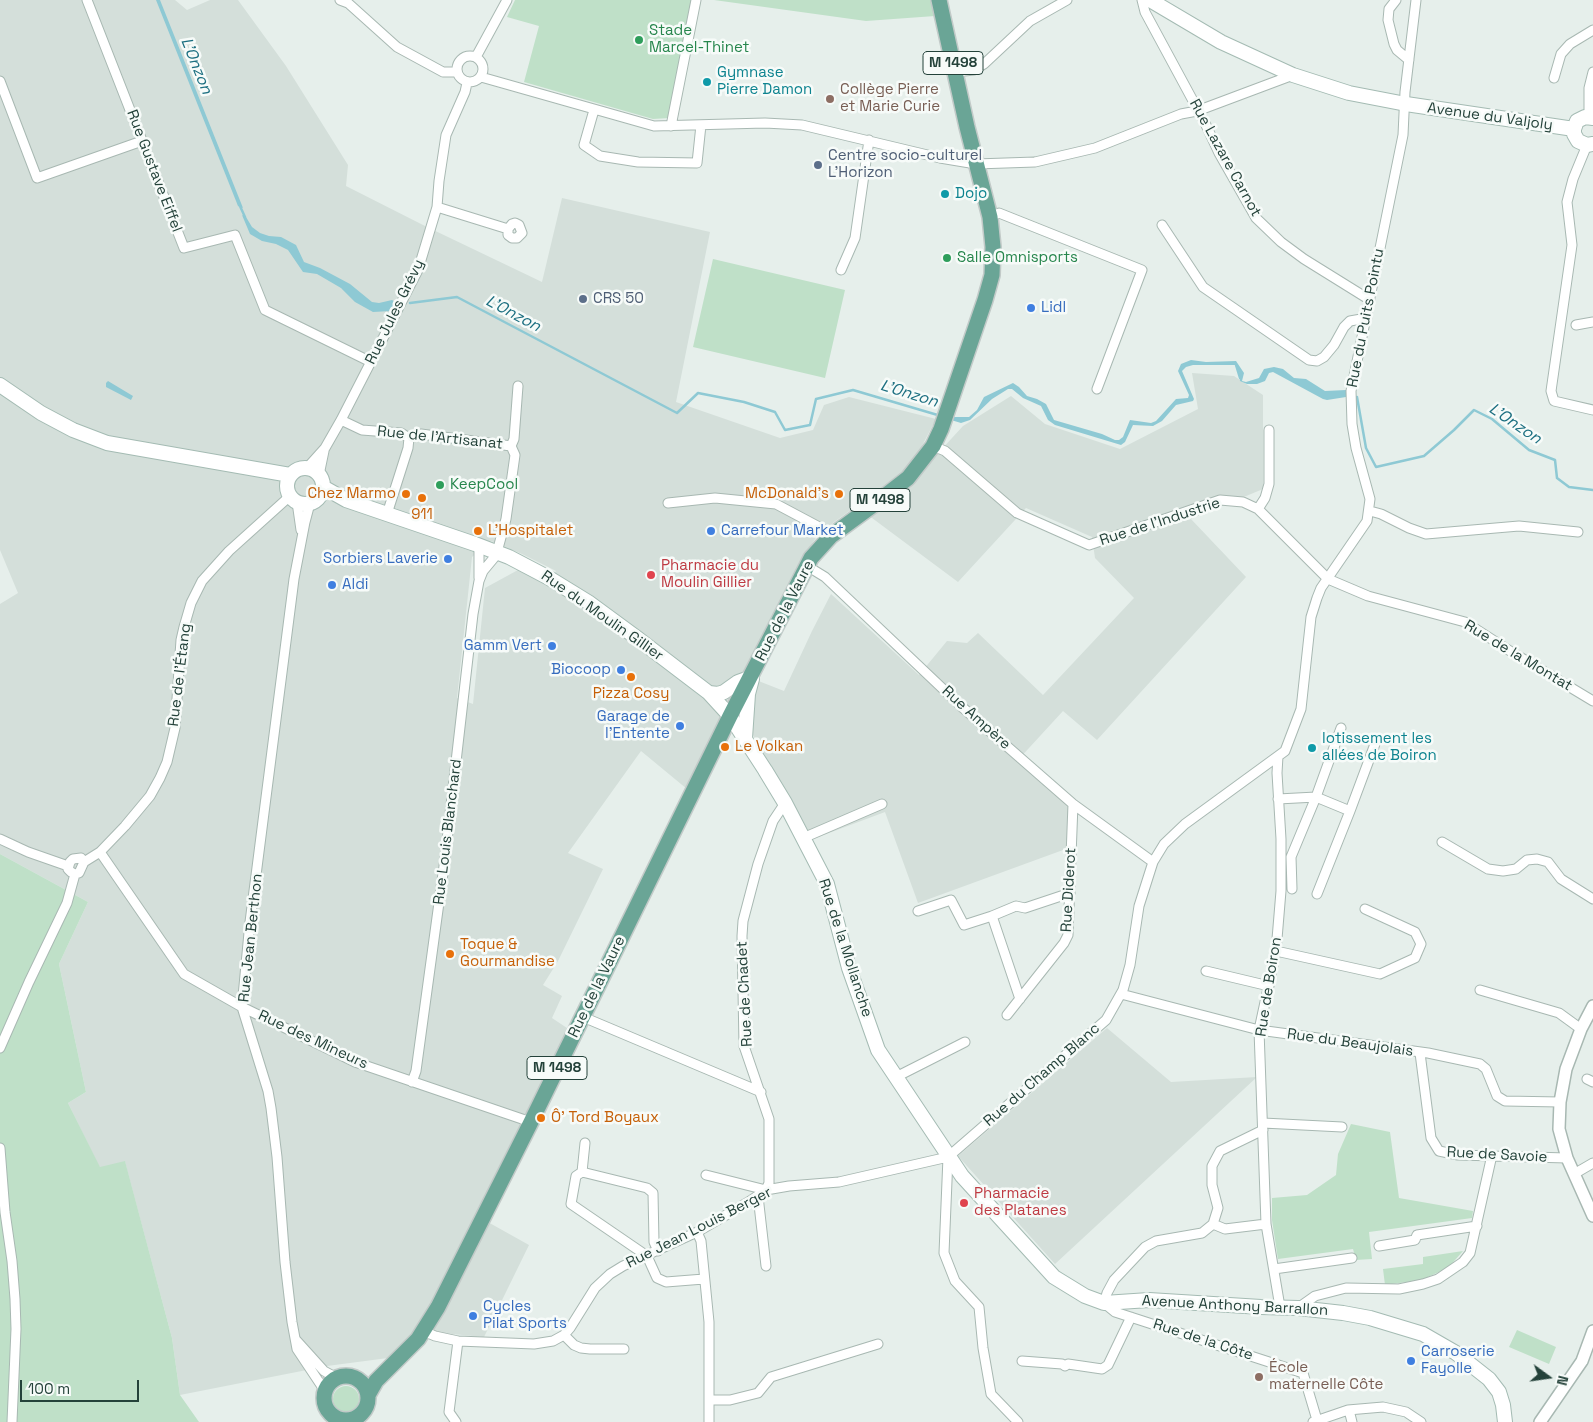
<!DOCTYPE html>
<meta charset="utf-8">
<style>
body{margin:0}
#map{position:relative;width:1593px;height:1422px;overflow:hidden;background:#e6efeb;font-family:"Space Grotesk",sans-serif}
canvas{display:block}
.north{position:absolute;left:1523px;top:1352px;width:50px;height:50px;-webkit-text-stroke:4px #f7fbf9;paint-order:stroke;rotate:104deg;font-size:14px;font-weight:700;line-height:20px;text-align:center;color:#24423a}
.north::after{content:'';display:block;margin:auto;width:18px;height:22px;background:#24423a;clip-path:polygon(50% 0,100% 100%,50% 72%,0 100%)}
.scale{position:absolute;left:20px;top:1380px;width:119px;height:22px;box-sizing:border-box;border:2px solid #24423a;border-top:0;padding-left:6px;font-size:15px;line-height:18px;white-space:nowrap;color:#24423a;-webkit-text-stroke:4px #f7fbf9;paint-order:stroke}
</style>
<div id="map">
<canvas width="1593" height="1422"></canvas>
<div class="north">N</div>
<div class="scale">100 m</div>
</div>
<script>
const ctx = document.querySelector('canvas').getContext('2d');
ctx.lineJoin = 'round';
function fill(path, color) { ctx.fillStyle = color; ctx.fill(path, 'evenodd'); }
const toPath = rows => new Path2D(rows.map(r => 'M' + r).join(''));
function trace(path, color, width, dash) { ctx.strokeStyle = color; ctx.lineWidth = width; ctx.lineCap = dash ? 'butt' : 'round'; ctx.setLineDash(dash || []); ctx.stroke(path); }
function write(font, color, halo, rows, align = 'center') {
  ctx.font = font + ' "Space Grotesk",sans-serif'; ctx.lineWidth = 5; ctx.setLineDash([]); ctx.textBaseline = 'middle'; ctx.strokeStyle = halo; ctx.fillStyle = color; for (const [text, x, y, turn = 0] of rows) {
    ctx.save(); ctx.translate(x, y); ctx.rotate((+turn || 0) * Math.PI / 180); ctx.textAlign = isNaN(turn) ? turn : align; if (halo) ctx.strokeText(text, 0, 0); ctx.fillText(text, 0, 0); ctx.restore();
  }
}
fill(toPath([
 [0,0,175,0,187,10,210,0,238,0,286,66,348,165,346,186,425,226,542,282,562,198,710,232,676,402,780,438,813,430,824,405,849,397,936,419,911,467,834,522,817,536,803,558,687,789,641,751,568,853,603,869,558,961,543,985,562,996,552,1018,570,1030,486,1221,529,1245,484,1337,431,1332,388,1358,327,1366,180,1395,172,1338,125,1162,100,1168,68,1103,86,1092,59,964,88,902,0,854,0,604,18,593,0,550],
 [491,541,522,554,556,571,547,585,518,570,485,588,473,704,457,698,472,557],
 [1192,373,1234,376,1263,395,1263,489,1191,519,1246,577,1097,740,1063,711,1018,760,1077,814,1074,846,918,903,885,812,813,839,750,730,756,680,784,691,812,631,831,594,919,675,947,641,967,643,978,633,1043,695,1134,598,1095,558,1092,537,1026,508,958,582,868,515,918,475,963,426,1011,396,1045,424,1120,449,1198,409],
 [1107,1028,1171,1082,1257,1077,1055,1264,958,1156]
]), '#d4dfda');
fill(toPath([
 [515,0,693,0,669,118,653,119,524,82,539,26,507,17],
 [714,0,931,0,935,16,866,21],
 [713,259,845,290,825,378,693,347],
 [0,854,88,902,59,964,86,1092,68,1103,100,1167,125,1161,172,1338,180,1395,199,1422,0,1422],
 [1351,1124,1390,1132,1399,1198,1473,1211,1472,1218,1369,1232,1372,1259,1356,1260,1353,1249,1278,1259,1272,1220,1272,1198,1307,1195,1336,1175,1338,1154],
 [1463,1251,1448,1268,1421,1280,1385,1285,1383,1269,1423,1264,1423,1257],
 [1517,1330,1556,1347,1549,1364,1509,1347],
 '333 1399a13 13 0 1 1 26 0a13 13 0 1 1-26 0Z'
]), '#bfe0c8');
fill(toPath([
 [156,0,160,0,243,208,238,206],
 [242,215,246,217,252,227,260,233,269,236,281,237,296,245,304,262,320,268,350,284,372,302,379,303,392,300,397,303,394,308,392,308,391,311,373,312,355,302,341,288,317,274,303,272,288,250,276,244,262,241,250,234],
 [1191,360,1206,362,1236,361,1244,373,1242,381,1246,382,1259,378,1264,369,1274,367,1283,369,1294,378,1306,379,1325,391,1346,390,1346,397,1327,400,1323,399,1273,372,1269,373,1265,381,1257,384,1247,384,1240,381,1239,372,1235,365,1193,365,1186,367,1182,371,1194,399,1193,401,1176,405,1162,421,1153,426,1133,425,1125,442,1121,445,1055,425,1048,420,1041,406,1023,398,1012,389,1008,389,992,399,970,420,961,423,951,420,952,417,969,417,977,410,984,397,1013,383,1019,387,1027,396,1037,399,1046,404,1054,420,1102,434,1115,440,1119,440,1123,437,1130,420,1151,423,1156,421,1176,399,1188,398,1189,395,1178,371,1181,364],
 [108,381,133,396,131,400,106,387,106,383]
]), '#8ec9d4');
trace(toPath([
 [239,204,245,217],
 [410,303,457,297,677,413,698,393,744,402,775,412,785,430,810,425,816,399,853,390,941,416],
 [1236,365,1240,378],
 [1357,397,1366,448,1376,467,1424,456,1454,430,1474,410,1492,419,1529,450,1555,460,1557,478,1569,487,1593,490]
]), '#8ec9d4', 2.5);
const minor = toPath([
 [87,0,184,248,235,235,265,310,371,362],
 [340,0,348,3,397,47,443,72,456,72],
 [1142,0,1145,12,1205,123,1219,153,1256,218,1281,242,1304,259,1370,300],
 [1396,0,1389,9,1388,20,1394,44,1397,50,1409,60],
 '457 69a13 13 0 1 1 26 0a13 13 0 1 1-26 0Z',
 [476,57,507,0],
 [955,72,974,70,984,64,1030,21,1067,0],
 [481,77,654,126,765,123,802,125,940,158,976,164,1035,162,1095,148,1181,114,1197,111,1293,75],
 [1554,78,1561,54,1570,44,1593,30],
 [0,81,37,178,142,141],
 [594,110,584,145,600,156,638,162,697,163,701,125],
 [1589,117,1589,88,1593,72],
 [671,126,696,0],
 [1587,145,1573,179,1567,202,1572,245,1551,391,1554,401,1593,410],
 [437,207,508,229,508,235,512,238,517,238,522,233,519,225,515,223,512,224,508,229],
 [990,217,999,213,1142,270,1097,389],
 [1162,225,1203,287,1309,360,1317,361,1324,357,1334,345,1344,327,1350,321,1367,318],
 [841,270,855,238,869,140],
 [1576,325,1593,322],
 [341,420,362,430,401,433,409,438,421,434,511,446],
 [933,446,945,451,1017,513,1089,545,1220,500,1243,502,1258,509,1328,579],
 [307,468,325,448,341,420,418,270,437,207,439,181,446,135,465,92,467,83],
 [319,475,324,451],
 [297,502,301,530],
 [310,503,305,522,294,579,250,922,242,1007,268,1091,271,1108,277,1157,285,1262,292,1322,297,1349,325,1391],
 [668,503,715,498,776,504,823,529,831,536],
 [1258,509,1265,498,1269,484,1269,430],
 [1370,511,1381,514,1409,528,1426,534,1519,526,1578,532],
 [387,514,408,448,409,438],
 [479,546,479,578],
 [497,552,506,519,515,455,511,446,514,439,518,386],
 [807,566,825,577,962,707,1073,804,1153,862],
 [1328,579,1368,596,1465,622,1510,651,1593,701],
 [1278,756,1277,773,1281,839,1281,891,1276,951,1259,1030,1266,1224,1280,1307],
 [1278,799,1316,797,1350,811],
 [803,838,882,804],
 [0,839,28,852,68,866],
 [1442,842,1488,869,1503,871,1516,869,1527,860,1537,859,1548,862,1561,879,1593,899],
 [100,852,184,974,242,1007,355,1062,525,1120,530,1124],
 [81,858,84,862,79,873,75,874,71,872,68,869,70,862,73,859,81,858],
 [84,862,100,852,125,826,150,796,160,778,167,762,175,728,181,640,184,627,191,603,202,581,229,551,290,496],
 [1292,889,1291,857,1316,797,1341,728],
 [1317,894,1350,811,1375,744],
 [918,911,951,900,964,925,992,916],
 [1276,951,1380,974,1415,958,1421,944,1415,932,1365,909],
 [1206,971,1269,986],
 [1480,990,1559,1013,1581,1029],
 [1121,994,1259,1030,1428,1053,1480,1064,1486,1069,1497,1096,1505,1101,1560,1102],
 [1020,999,992,916,1016,906,1025,908,1070,893],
 [1007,1015,1064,943,1068,935,1073,804],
 [583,1017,761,1092],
 [0,1048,29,982,67,903,75,874],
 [1420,1053,1431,1138,1439,1151,1458,1155,1567,1158],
 [896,1077,965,1042],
 [1587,1079,1593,1082],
 [412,1082,416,1071,444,866,473,614,479,581,483,571,498,553],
 [1263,1123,1342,1127],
 [1263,1130,1220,1151,1212,1166,1212,1185,1218,1208,1213,1224,1202,1233,1156,1241,1145,1247,1114,1280,1107,1293,1104,1303,1115,1312,1303,1373,1317,1420],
 [0,1148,5,1212,12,1261,15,1299,16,1329,12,1422],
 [948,1157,944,1253,955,1281,979,1307,983,1348,991,1394,1018,1422],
 [582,1172,585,1143],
 [1574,1174,1593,1163],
 [706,1175,766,1190],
 [766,1190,769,1183,769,1119,744,1046,742,936,743,921,758,864,773,821,785,803],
 [758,1196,766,1266],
 [1213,1224,1225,1229,1266,1224],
 [697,1232,701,1241,709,1322,709,1422],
 [1379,1246,1415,1240,1417,1235,1477,1226],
 [658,1251,654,1242,653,1193,647,1188,582,1172,576,1176,571,1204,647,1256,657,1278,666,1282,704,1279],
 [1274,1269,1352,1258],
 [1298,1308,1315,1296,1346,1288,1399,1289,1423,1284,1438,1279,1463,1262,1470,1253,1492,1155],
 [423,1331,435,1336,458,1341,534,1344,553,1341,564,1335,570,1328,595,1288,610,1274,623,1266,697,1232,750,1201,766,1190,789,1186,839,1182,948,1157,1106,1020,1123,990,1130,965,1139,906,1153,862,1164,844,1185,824,1285,751,1301,709,1311,617,1317,598,1321,588,1367,521,1370,499,1356,448,1352,424,1351,391,1403,135,1405,92,1416,0],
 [564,1335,574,1345,581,1348,590,1349,624,1349],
 [296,1340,324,1371,337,1378],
 [1022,1361,1062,1364,1065,1366,1068,1364,1102,1369,1108,1365,1131,1317],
 [709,1400,730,1400,758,1393,771,1377,878,1344],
 [1349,1410,1352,1422],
 [456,1422,449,1412,458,1341],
 [1313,1422,1348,1410,1383,1407,1406,1412,1421,1422]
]);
const tertiary = toPath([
 [1593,1006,1581,1029,1566,1069,1560,1102,1559,1129,1567,1158,1593,1216],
 [1540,1422,1582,1361,1593,1331]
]);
const secondary = toPath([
 [1150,0,1221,42,1293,75,1349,93,1406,104,1574,129],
 [1593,118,1585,117,1577,121,1574,129,1574,134,1578,141,1587,145,1593,144],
 [0,385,41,413,73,430,107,443,290,475],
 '287 486a18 18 0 1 1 36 0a18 18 0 1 1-36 0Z',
 [323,487,346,500,475,544,509,557,549,578,588,602,637,638,709,693,730,716,765,770,785,803,827,884,849,968,878,1050,962,1176,1054,1277,1085,1296,1104,1303,1149,1300,1261,1307,1298,1308,1343,1313,1370,1318,1423,1334,1456,1353,1489,1379,1499,1392,1503,1405,1505,1422],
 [709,693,718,694,724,692,738,682,749,678],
 [745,738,748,694,752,679]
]);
const primary = toPath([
 '324 1398a22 22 0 1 1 44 0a22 22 0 1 1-44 0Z',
 [368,1395,376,1381,418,1339,438,1307,530,1124,730,716,807,566,811,558,831,536,872,506,908,478,933,446,941,429,985,300,992,275,993,247,990,217,967,127,939,0]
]);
trace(minor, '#a8b8b2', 11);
trace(tertiary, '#a8b8b2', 14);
trace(secondary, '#a4bbb3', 16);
trace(primary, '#c2cac8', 18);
trace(minor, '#fff', 9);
trace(tertiary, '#fff', 11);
trace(secondary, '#fff', 14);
trace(primary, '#6aa596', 15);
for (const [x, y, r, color] of [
 [639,40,5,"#2e9e5b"],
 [707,82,5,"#0f9aa8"],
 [830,99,5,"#8d6e63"],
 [818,165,5,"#5c6f8a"],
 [945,194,5,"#0f9aa8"],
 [947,258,5,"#2e9e5b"],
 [583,299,5,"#5c6f8a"],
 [1031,308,5,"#3f7fe0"],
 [440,485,5,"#2e9e5b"],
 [406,494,5,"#e8710a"],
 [839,494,5,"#e8710a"],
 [422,498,5,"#e8710a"],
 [478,531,5,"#e8710a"],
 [711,531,5,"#3f7fe0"],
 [448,559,5,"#3f7fe0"],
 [651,575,5,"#e0444e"],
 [332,585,5,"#3f7fe0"],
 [552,646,5,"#3f7fe0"],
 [621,670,5,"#3f7fe0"],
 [631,677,5,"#e8710a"],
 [680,726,5,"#3f7fe0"],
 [725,747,5,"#e8710a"],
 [1312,748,5,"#0f9aa8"],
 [450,954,5,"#e8710a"],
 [541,1118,5,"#e8710a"],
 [964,1203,5,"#e0444e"],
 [473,1316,5,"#3f7fe0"],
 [1411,1361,5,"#3f7fe0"],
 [1259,1377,5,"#8d6e63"]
]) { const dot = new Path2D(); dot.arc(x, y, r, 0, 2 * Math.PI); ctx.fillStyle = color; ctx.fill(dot); trace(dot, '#f7fbf9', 2); }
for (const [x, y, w] of [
 [953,63,60],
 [880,500,60],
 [557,1068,60]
]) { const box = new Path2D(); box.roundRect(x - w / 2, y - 11.5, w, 23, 4); ctx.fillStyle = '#f7fbf9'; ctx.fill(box); trace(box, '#24423a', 1); }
write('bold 14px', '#24423a', null, [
 ["M 1498",953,63],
 ["M 1498",880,500],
 ["M 1498",557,1068]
]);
write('15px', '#27864d', '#f7fbf9', [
 ["Stade",649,31],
 ["Marcel-Thinet",649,48],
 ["Salle Omnisports",957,258],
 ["KeepCool",450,485]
], 'left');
write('15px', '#0d838f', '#f7fbf9', [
 ["Gymnase",717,73],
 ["Pierre Damon",717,90],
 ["Dojo",955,194],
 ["lotissement les",1322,739],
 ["allées de Boiron",1322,756]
], 'left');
write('15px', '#785e54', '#f7fbf9', [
 ["Collège Pierre",840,90],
 ["et Marie Curie",840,107],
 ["École",1269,1368],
 ["maternelle Côte",1269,1385]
], 'left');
write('15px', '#24423a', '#f7fbf9', [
 ["Avenue du Valjoly",1490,117,8],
 ["Rue Lazare Carnot",1225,158,61],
 ["Rue Gustave Eiffel",154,171,69],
 ["Rue Jules Grévy",395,312,-64],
 ["Rue du Puits Pointu",1366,318,-79],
 ["Rue de l'Artisanat",440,438,6],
 ["Rue de l'Industrie",1160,522,-18],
 ["Rue de la Vaure",785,611,-63],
 ["Rue du Moulin Gillier",602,616,35],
 ["Rue de la Montat",1518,656,31],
 ["Rue de l'Étang",180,675,-83],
 ["Rue Ampère",976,718,42],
 ["Rue Louis Blanchard",448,832,-83],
 ["Rue Diderot",1069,890,-87],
 ["Rue Jean Berthon",251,938,-84],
 ["Rue de la Mollanche",845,948,72],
 ["Rue de la Vaure",597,987,-64],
 ["Rue de Boiron",1269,987,-81],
 ["Rue de Chadet",745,994,-93],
 ["Rue des Mineurs",313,1040,25],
 ["Rue du Beaujolais",1350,1043,8],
 ["Rue du Champ Blanc",1042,1075,-41],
 ["Rue de Savoie",1497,1155,3],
 ["Rue Jean Louis Berger",699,1228,-27],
 ["Avenue Anthony Barrallon",1235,1306,3],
 ["Rue de la Côte",1203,1340,18]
]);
write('15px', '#4e5e75', '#f7fbf9', [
 ["Centre socio-culturel",828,156],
 ["L'Horizon",828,173],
 ["CRS 50",593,299]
], 'left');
write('15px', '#366cbe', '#f7fbf9', [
 ["Lidl",1041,308],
 ["Carrefour Market",721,531],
 ["Sorbiers Laverie",438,559,"right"],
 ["Aldi",342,585],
 ["Gamm Vert",542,646,"right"],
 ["Biocoop",611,670,"right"],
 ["Garage de",670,717,"right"],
 ["l'Entente",670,734,"right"],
 ["Cycles",483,1307],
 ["Pilat Sports",483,1324],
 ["Carroserie",1421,1352],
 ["Fayolle",1421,1369]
], 'left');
write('15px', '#c56008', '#f7fbf9', [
 ["Chez Marmo",396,494,"right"],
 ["McDonald's",829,494,"right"],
 ["911",422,515,"center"],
 ["L'Hospitalet",488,531],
 ["Pizza Cosy",631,694,"center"],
 ["Le Volkan",735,747],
 ["Toque &",460,945],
 ["Gourmandise",460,962],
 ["Ô’ Tord Boyaux",551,1118]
], 'left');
write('15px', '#be3a42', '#f7fbf9', [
 ["Pharmacie du",661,566],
 ["Moulin Gillier",661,583],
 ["Pharmacie",974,1194],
 ["des Platanes",974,1211]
], 'left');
write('italic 16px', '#1c6f80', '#f7fbf9', [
 ["L'Onzon",196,66,68],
 ["L'Onzon",513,314,28],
 ["L'Onzon",909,394,17],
 ["L'Onzon",1515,424,34]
]);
</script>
